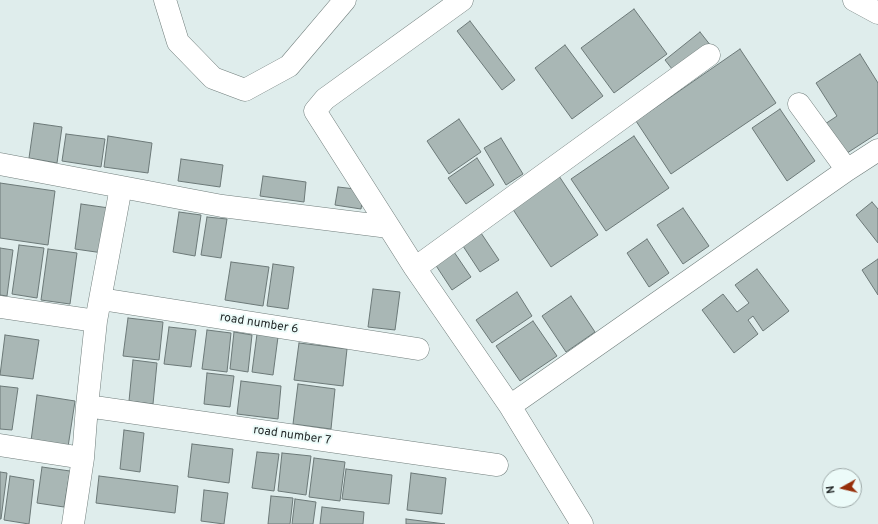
<!DOCTYPE html>
<style>
body{margin:0}
#map{position:relative;width:878px;height:524px;overflow:hidden;background:#dfedec;font-family:Overpass,sans-serif}
canvas{display:block}
.north{position:absolute;left:822px;top:468px;width:40px;height:40px;box-sizing:border-box;background:#ecfbf9;border:1px solid #9ca7a6;border-radius:50%;rotate:262deg;font-size:11px;font-weight:700;line-height:16px;text-align:center;color:#242929}
.north::after{content:'';display:block;margin:auto;width:14px;height:18px;background:#962f0a;clip-path:polygon(50% 0,100% 100%,50% 72%,0 100%)}
</style>
<div id="map">
<canvas width="878" height="524"></canvas>
<div class="north">N</div>
</div>
<script>
const ctx = document.querySelector('canvas').getContext('2d');
ctx.lineJoin = 'round';
function fill(path, color) { ctx.fillStyle = color; ctx.fill(path, 'evenodd'); }
const toPath = rows => new Path2D(rows.map(r => 'M' + r).join(''));
function trace(path, color, width, dash) { ctx.strokeStyle = color; ctx.lineWidth = width; ctx.lineCap = dash ? 'butt' : 'round'; ctx.setLineDash(dash || []); ctx.stroke(path); }
function write(font, color, halo, rows, align = 'center') {
  ctx.font = font + ' Overpass,sans-serif'; ctx.lineWidth = 4; ctx.setLineDash([]); ctx.textBaseline = 'middle'; ctx.strokeStyle = halo; ctx.fillStyle = color; for (const [text, x, y, turn = 0] of rows) {
    ctx.save(); ctx.translate(x, y); ctx.rotate((+turn || 0) * Math.PI / 180); ctx.textAlign = isNaN(turn) ? turn : align; if (halo) ctx.strokeText(text, 0, 0); ctx.fillText(text, 0, 0); ctx.restore();
  }
}
const building = toPath([
 [634,9,667,54,614,93,581,48,634,9],
 [470,21,515,80,502,90,457,31,470,21],
 [700,32,711,46,676,74,665,60,700,32],
 [565,45,603,96,572,119,535,68,565,45],
 [740,49,776,103,671,174,636,121,740,49],
 [860,54,878,83,878,133,841,157,822,126,837,116,816,83,860,54],
 [780,109,815,161,787,181,752,128,780,109],
 [459,119,481,152,449,174,427,141,459,119],
 [34,123,62,127,57,163,29,158,34,123],
 [66,134,105,139,101,167,62,161,66,134],
 [108,136,152,143,148,173,104,167,108,136],
 [634,136,669,188,606,231,571,179,634,136],
 [501,138,523,174,506,185,484,148,501,138],
 [477,158,494,185,466,204,448,178,477,158],
 [181,159,223,165,220,187,178,181,181,159],
 [263,176,306,182,304,202,260,196,263,176],
 [559,176,598,235,551,267,512,208,559,176],
 [0,183,55,191,48,245,0,238,0,183],
 [338,187,364,190,361,209,335,205,338,187],
 [872,202,878,209,878,243,856,215,872,202],
 [81,204,109,208,103,253,75,249,81,204],
 [683,208,709,246,683,264,657,225,683,208],
 [179,212,201,215,195,256,173,252,179,212],
 [207,217,227,219,221,258,201,255,207,217],
 [479,230,499,260,480,272,461,243,479,230],
 [647,239,669,273,649,287,627,253,647,239],
 [19,245,44,248,37,298,12,294,19,245],
 [0,248,13,250,7,296,0,295,0,248],
 [48,249,77,253,70,304,41,300,48,249],
 [452,249,471,277,452,290,433,261,452,249],
 [878,259,878,295,862,270,878,259],
 [231,262,269,267,263,306,225,300,231,262],
 [273,264,294,267,288,309,267,306,273,264],
 [757,269,789,311,763,331,753,316,748,320,758,334,734,353,702,310,723,294,737,312,749,303,735,285,757,269],
 [373,289,400,292,395,330,368,327,373,289],
 [517,292,532,316,492,343,476,320,517,292],
 [571,296,595,332,566,352,542,316,571,296],
 [128,318,163,322,159,360,123,356,128,318],
 [533,321,557,356,520,381,496,346,533,321],
 [169,327,196,330,191,367,164,364,169,327],
 [207,330,231,333,227,372,202,369,207,330],
 [234,332,252,335,248,372,230,369,234,332],
 [257,334,278,337,273,375,252,372,257,334],
 [5,335,39,340,33,379,0,375,5,335],
 [299,343,347,349,343,386,294,380,299,343],
 [133,360,157,363,153,404,129,401,133,360],
 [207,373,234,376,230,407,204,404,207,373],
 [241,381,281,386,278,419,237,414,241,381],
 [298,384,335,389,331,429,293,424,298,384],
 [0,386,18,388,12,430,0,429,0,386],
 [37,395,75,401,68,447,31,441,37,395],
 [124,430,144,433,140,472,120,469,124,430],
 [192,444,233,449,229,483,188,477,192,444],
 [257,452,279,454,274,491,252,488,257,452],
 [282,453,311,456,306,495,278,491,282,453],
 [314,458,345,462,340,501,309,497,314,458],
 [42,467,70,471,64,507,37,503,42,467],
 [346,469,392,475,389,504,342,499,346,469],
 [0,472,7,473,1,519,0,519,0,472],
 [411,473,446,478,442,514,407,510,411,473],
 [10,476,34,480,29,524,4,520,10,476],
 [99,476,178,486,175,513,96,503,99,476],
 [204,490,228,493,224,524,201,521,204,490],
 [271,496,293,498,290,524,268,524,271,496],
 [295,499,316,502,313,524,292,524,295,499],
 [322,507,364,512,363,524,320,524,322,507],
 [406,519,445,524,406,524,406,519]
]);
fill(building, '#a9b7b5');
trace(building, '#6c7978', 1);
const minor = toPath([
 [165,0,178,42,213,78,245,90,289,66,345,0],
 [854,0,878,13],
 [799,104,847,170],
 [0,164,222,206,389,227,415,268,510,406,582,524],
 [389,227,315,111,325,99,462,0],
 [415,268,709,55],
 [101,299,418,349],
 [0,307,96,321],
 [87,406,497,465],
 [510,406,847,170,878,150],
 [0,445,83,458],
 [73,524,83,458,87,406,96,321,121,187]
]);
trace(minor, '#717e7c', 23);
trace(minor, '#fff', 22);
write('12px', '#242929', '#ecfbf9', [
 ["road number 6",259,324,9],
 ["road number 7",292,436,8]
]);
</script>
